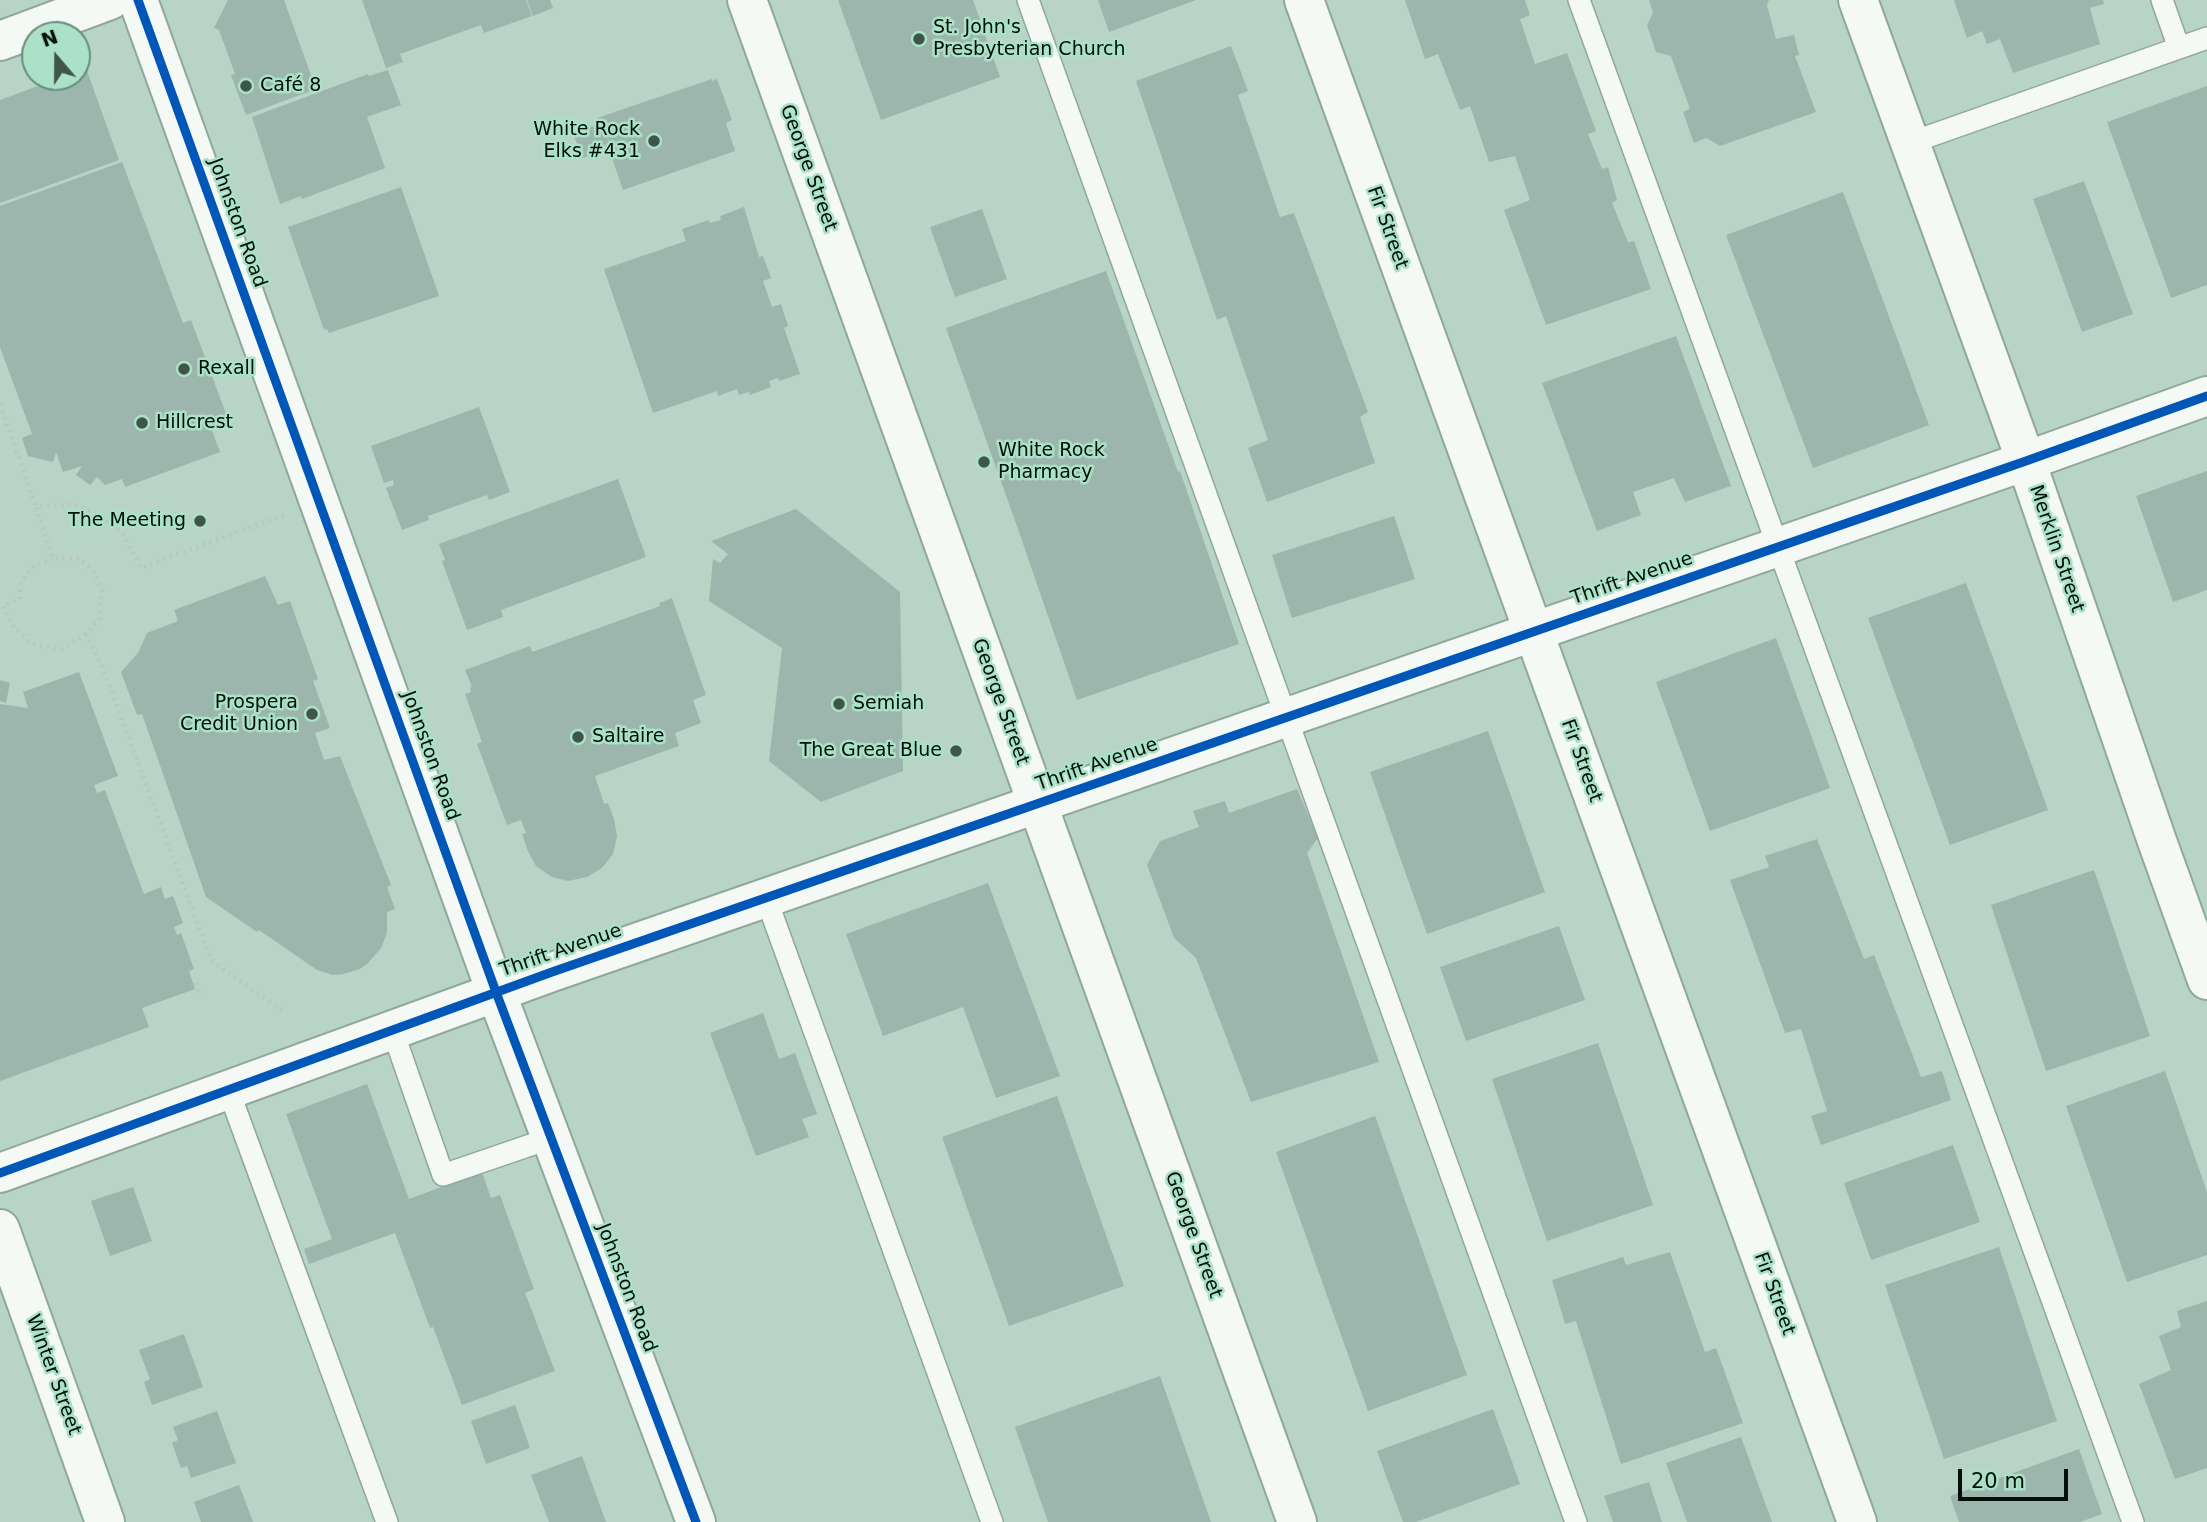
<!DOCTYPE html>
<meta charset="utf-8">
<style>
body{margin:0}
#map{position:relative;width:2207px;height:1522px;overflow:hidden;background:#b7d4c6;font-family:"DejaVu Sans",sans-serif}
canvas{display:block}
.north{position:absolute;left:21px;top:21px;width:70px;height:70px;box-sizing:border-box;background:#aae1c7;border:2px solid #668d7b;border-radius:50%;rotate:340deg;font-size:19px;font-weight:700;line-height:28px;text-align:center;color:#001008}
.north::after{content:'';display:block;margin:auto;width:24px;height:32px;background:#40554a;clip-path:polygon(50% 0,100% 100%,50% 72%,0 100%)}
.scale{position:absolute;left:1958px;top:1469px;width:110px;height:32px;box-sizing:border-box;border:4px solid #001008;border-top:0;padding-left:9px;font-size:21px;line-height:24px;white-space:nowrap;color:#001008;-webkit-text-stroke:5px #aae1c7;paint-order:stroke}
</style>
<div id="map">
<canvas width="2207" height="1522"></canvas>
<div class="north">N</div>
<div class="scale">20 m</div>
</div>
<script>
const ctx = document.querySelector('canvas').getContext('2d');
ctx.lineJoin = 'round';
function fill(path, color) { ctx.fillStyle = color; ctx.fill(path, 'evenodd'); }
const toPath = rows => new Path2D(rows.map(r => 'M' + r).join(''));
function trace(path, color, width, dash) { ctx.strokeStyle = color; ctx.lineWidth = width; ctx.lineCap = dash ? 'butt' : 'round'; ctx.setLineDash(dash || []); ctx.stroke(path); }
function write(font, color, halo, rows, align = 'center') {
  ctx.font = font + ' "DejaVu Sans",sans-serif'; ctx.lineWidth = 5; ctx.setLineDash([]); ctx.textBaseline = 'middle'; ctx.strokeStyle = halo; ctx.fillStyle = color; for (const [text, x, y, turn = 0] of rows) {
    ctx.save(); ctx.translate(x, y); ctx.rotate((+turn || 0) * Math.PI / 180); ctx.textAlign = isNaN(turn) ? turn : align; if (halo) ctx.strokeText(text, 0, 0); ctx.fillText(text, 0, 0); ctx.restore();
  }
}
fill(toPath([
 [228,0,284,0,316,89,246,115,231,75,235,74,219,30,214,28],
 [362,0,526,0,532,16,484,33,481,25,400,54,403,62,386,68],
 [527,0,550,0,553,8,533,16],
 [838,0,973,0,1000,77,881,120],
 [1098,0,1196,0,1109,32],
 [1405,0,1525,0,1530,15,1520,19,1535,64,1567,53,1596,131,1588,134,1602,169,1608,167,1617,200,1612,203,1628,242,1634,241,1651,289,1546,325,1504,210,1530,200,1515,156,1489,162,1470,106,1460,110,1438,54,1425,59],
 [1649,0,1769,0,1767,5,1776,39,1794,35,1799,55,1795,56,1816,112,1720,146,1706,138,1694,143,1683,112,1690,109,1671,56,1656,52,1647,25,1653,13],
 [1954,0,2103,0,2104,4,2090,8,2100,44,2013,73,2000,39,1987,44,1982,31,1967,38],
 [1231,46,1248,91,1238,95,1280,217,1294,213,1368,412,1360,417,1375,463,1267,502,1248,448,1268,440,1226,316,1217,320,1136,81],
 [86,68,119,160,0,203,0,100,62,77,77,77,77,72],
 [388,70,401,105,367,117,385,168,302,199,301,196,280,204,252,117,368,74,369,76],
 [712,79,712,81,717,79,732,120,726,123,735,151,623,190,609,149,582,158,573,133,600,124,597,118],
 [2207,86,2207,285,2171,298,2107,122],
 [122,162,183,323,191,320,228,419,210,425,220,452,125,487,122,479,105,485,97,477,90,485,76,475,82,466,63,472,56,452,53,462,28,456,22,438,32,434,0,347,0,206],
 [2084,181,2133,314,2082,332,2033,199],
 [401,187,439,296,329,333,327,329,324,330,288,227],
 [1843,192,1929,425,1813,468,1726,235],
 [744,207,759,257,763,256,771,278,763,281,772,307,781,304,788,326,784,328,800,374,779,381,778,378,769,381,771,387,750,395,749,392,739,395,737,389,718,396,717,391,653,413,604,269,686,241,682,229,709,220,710,223,721,220,720,216],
 [982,209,1007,279,955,297,930,227],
 [1106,271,1178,472,1180,471,1239,644,1077,700,1018,529,946,328],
 [1676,336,1731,486,1685,502,1674,478,1633,492,1641,515,1597,531,1542,383],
 [479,407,510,492,489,500,487,495,428,516,429,520,402,530,386,488,394,485,393,480,384,483,371,446],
 [2207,471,2207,590,2173,602,2136,496],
 [618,479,646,557,501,610,503,617,467,630,442,561,445,560,439,544],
 [796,509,900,592,903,771,821,802,769,761,782,648,709,601,713,559,720,563,728,554,711,541],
 [1394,516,1415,579,1292,618,1272,555],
 [265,576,278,605,290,601,318,679,313,681,330,728,315,733,324,760,340,756,391,885,387,887,395,909,387,912,387,933,381,948,368,963,360,969,343,974,333,975,317,970,259,930,257,932,206,897,142,714,137,715,121,672,138,653,147,633,178,621,174,610],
 [1966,583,2048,810,1950,845,1868,618],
 [672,598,706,695,693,700,701,723,675,733,679,746,595,776,604,804,608,803,614,819,617,836,613,854,602,868,587,877,568,881,552,877,536,866,528,851,522,834,526,833,521,820,507,825,477,744,482,742,465,694,471,692,470,688,472,687,465,670,530,646,532,652,660,606,659,603],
 [1776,638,1830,788,1710,831,1656,682],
 [79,672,118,776,94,785,97,793,105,790,144,894,161,887,165,899,173,896,183,923,174,927,177,935,181,933,194,969,189,971,195,989,142,1008,149,1027,0,1081,0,704,28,708,23,692],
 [0,680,10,683,6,703,0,701],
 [1488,731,1545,892,1427,934,1370,772],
 [1297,789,1318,838,1307,853,1379,1062,1251,1102,1196,958,1174,938,1147,865,1160,841,1199,827,1193,811,1225,801,1229,813],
 [1817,839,1864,959,1874,955,1921,1077,1942,1071,1951,1100,1821,1145,1811,1116,1827,1111,1801,1029,1785,1033,1730,880,1769,867,1765,856],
 [2094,870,2150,1036,2046,1071,1991,905],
 [988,883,1060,1076,996,1098,963,1007,883,1036,846,934],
 [1559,926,1585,1000,1466,1041,1440,967],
 [763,1013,779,1059,795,1053,817,1114,802,1119,809,1137,756,1156,710,1033],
 [1598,1043,1653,1205,1547,1241,1492,1079],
 [2165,1071,2207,1192,2207,1255,2127,1282,2066,1106],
 [367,1084,409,1199,482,1172,491,1198,500,1195,534,1289,525,1293,555,1371,462,1405,433,1327,430,1328,395,1233,309,1264,304,1249,332,1239,286,1114],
 [1057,1096,1124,1286,1009,1326,942,1137],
 [1375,1116,1467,1375,1368,1411,1276,1152],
 [1953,1145,1980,1222,1871,1260,1844,1183],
 [133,1187,152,1241,110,1256,91,1201],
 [1999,1247,2057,1421,1944,1459,1885,1285],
 [1670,1252,1705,1352,1716,1348,1743,1423,1621,1464,1576,1321,1565,1324,1552,1280,1623,1257,1626,1265],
 [2207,1301,2207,1468,2175,1479,2139,1384,2171,1370,2159,1336,2181,1327,2177,1311],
 [184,1334,203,1387,152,1405,144,1382,150,1379,139,1350],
 [1160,1376,1211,1522,1048,1522,1015,1427],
 [515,1405,530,1448,486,1464,471,1421],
 [1493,1409,1520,1484,1416,1522,1403,1522,1377,1451],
 [217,1411,236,1463,191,1478,187,1466,181,1468,172,1443,178,1440,173,1427],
 [1741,1437,1772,1522,1687,1522,1666,1463],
 [2079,1449,2102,1514,2080,1522,1959,1522,1950,1496],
 [582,1456,606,1522,549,1522,531,1475],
 [1649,1482,1662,1522,1613,1522,1604,1496],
 [239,1485,253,1522,201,1522,194,1502]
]), '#9cb6ad');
const service = toPath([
 [1028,0,1576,1522],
 [1579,0,2133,1522],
 [2162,0,2179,48],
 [1910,143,2207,38],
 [766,898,992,1522],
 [392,1029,443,1175,551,1138],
 [228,1089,387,1522]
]);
const minor = toPath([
 [747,0,1297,1522],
 [1304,0,1857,1522],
 [1858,0,2026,461,2157,841,2207,980],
 [0,41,110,0],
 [0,1229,105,1522]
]);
const tertiary = toPath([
 [138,0,496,992,696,1522],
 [0,1173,552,972,2026,461,2207,396]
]);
trace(service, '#90a79c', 24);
trace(minor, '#90a79c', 42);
trace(tertiary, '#90a79c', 42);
trace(toPath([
 [0,404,36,507],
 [53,558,35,565,21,583,20,599,3,606,13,626,32,644,61,649,86,634,99,619,102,590,93,571,79,558,53,558,36,507,74,504,98,515,122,533,141,568,286,514],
 [86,634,103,668,211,960,283,1011],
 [196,983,201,997]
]), '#bcc5c1', 4.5, [2, 5]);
trace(service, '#f4f9f6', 21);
trace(minor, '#f4f9f6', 38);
trace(tertiary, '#f4f9f6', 38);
trace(toPath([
 [138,0,496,992,696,1522],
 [0,1173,552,972,2026,461,2207,396]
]), '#0057b8', 9);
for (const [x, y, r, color] of [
 [919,39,7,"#40554a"],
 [246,86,7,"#40554a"],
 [654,141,7,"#40554a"],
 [184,369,7,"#40554a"],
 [142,423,7,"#40554a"],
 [984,462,7,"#40554a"],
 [200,521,7,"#40554a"],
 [839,704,7,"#40554a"],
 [312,714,7,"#40554a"],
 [578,737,7,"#40554a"],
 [956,751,7,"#40554a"]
]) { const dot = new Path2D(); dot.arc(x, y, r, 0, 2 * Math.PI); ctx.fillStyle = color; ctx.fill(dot); trace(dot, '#aae1c7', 2.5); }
write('19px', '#001008', '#aae1c7', [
 ["St. John's",933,28],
 ["Presbyterian Church",933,50],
 ["Café 8",260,86],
 ["White Rock",640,130,"right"],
 ["Elks #431",640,152,"right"],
 ["Rexall",198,369],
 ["Hillcrest",156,423],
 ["White Rock",998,451],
 ["Pharmacy",998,473],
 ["The Meeting",186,521,"right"],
 ["Prospera",298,703,"right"],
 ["Credit Union",298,725,"right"],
 ["Semiah",853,704],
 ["Saltaire",592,737],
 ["The Great Blue",942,751,"right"]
], 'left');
write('19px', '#001008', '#aae1c7', [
 ["George Street",808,168,70],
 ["Johnston Road",237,223,70],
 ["Fir Street",1387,228,70],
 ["Merklin Street",2056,549,71],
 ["Thrift Avenue",1632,579,-19],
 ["George Street",1000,702,70],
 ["Johnston Road",430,756,70],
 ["Fir Street",1581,761,70],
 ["Thrift Avenue",1097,765,-19],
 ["Thrift Avenue",561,951,-19],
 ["George Street",1193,1235,70],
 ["Johnston Road",626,1288,69],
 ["Fir Street",1774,1294,70],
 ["Winter Street",53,1375,70]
]);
</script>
